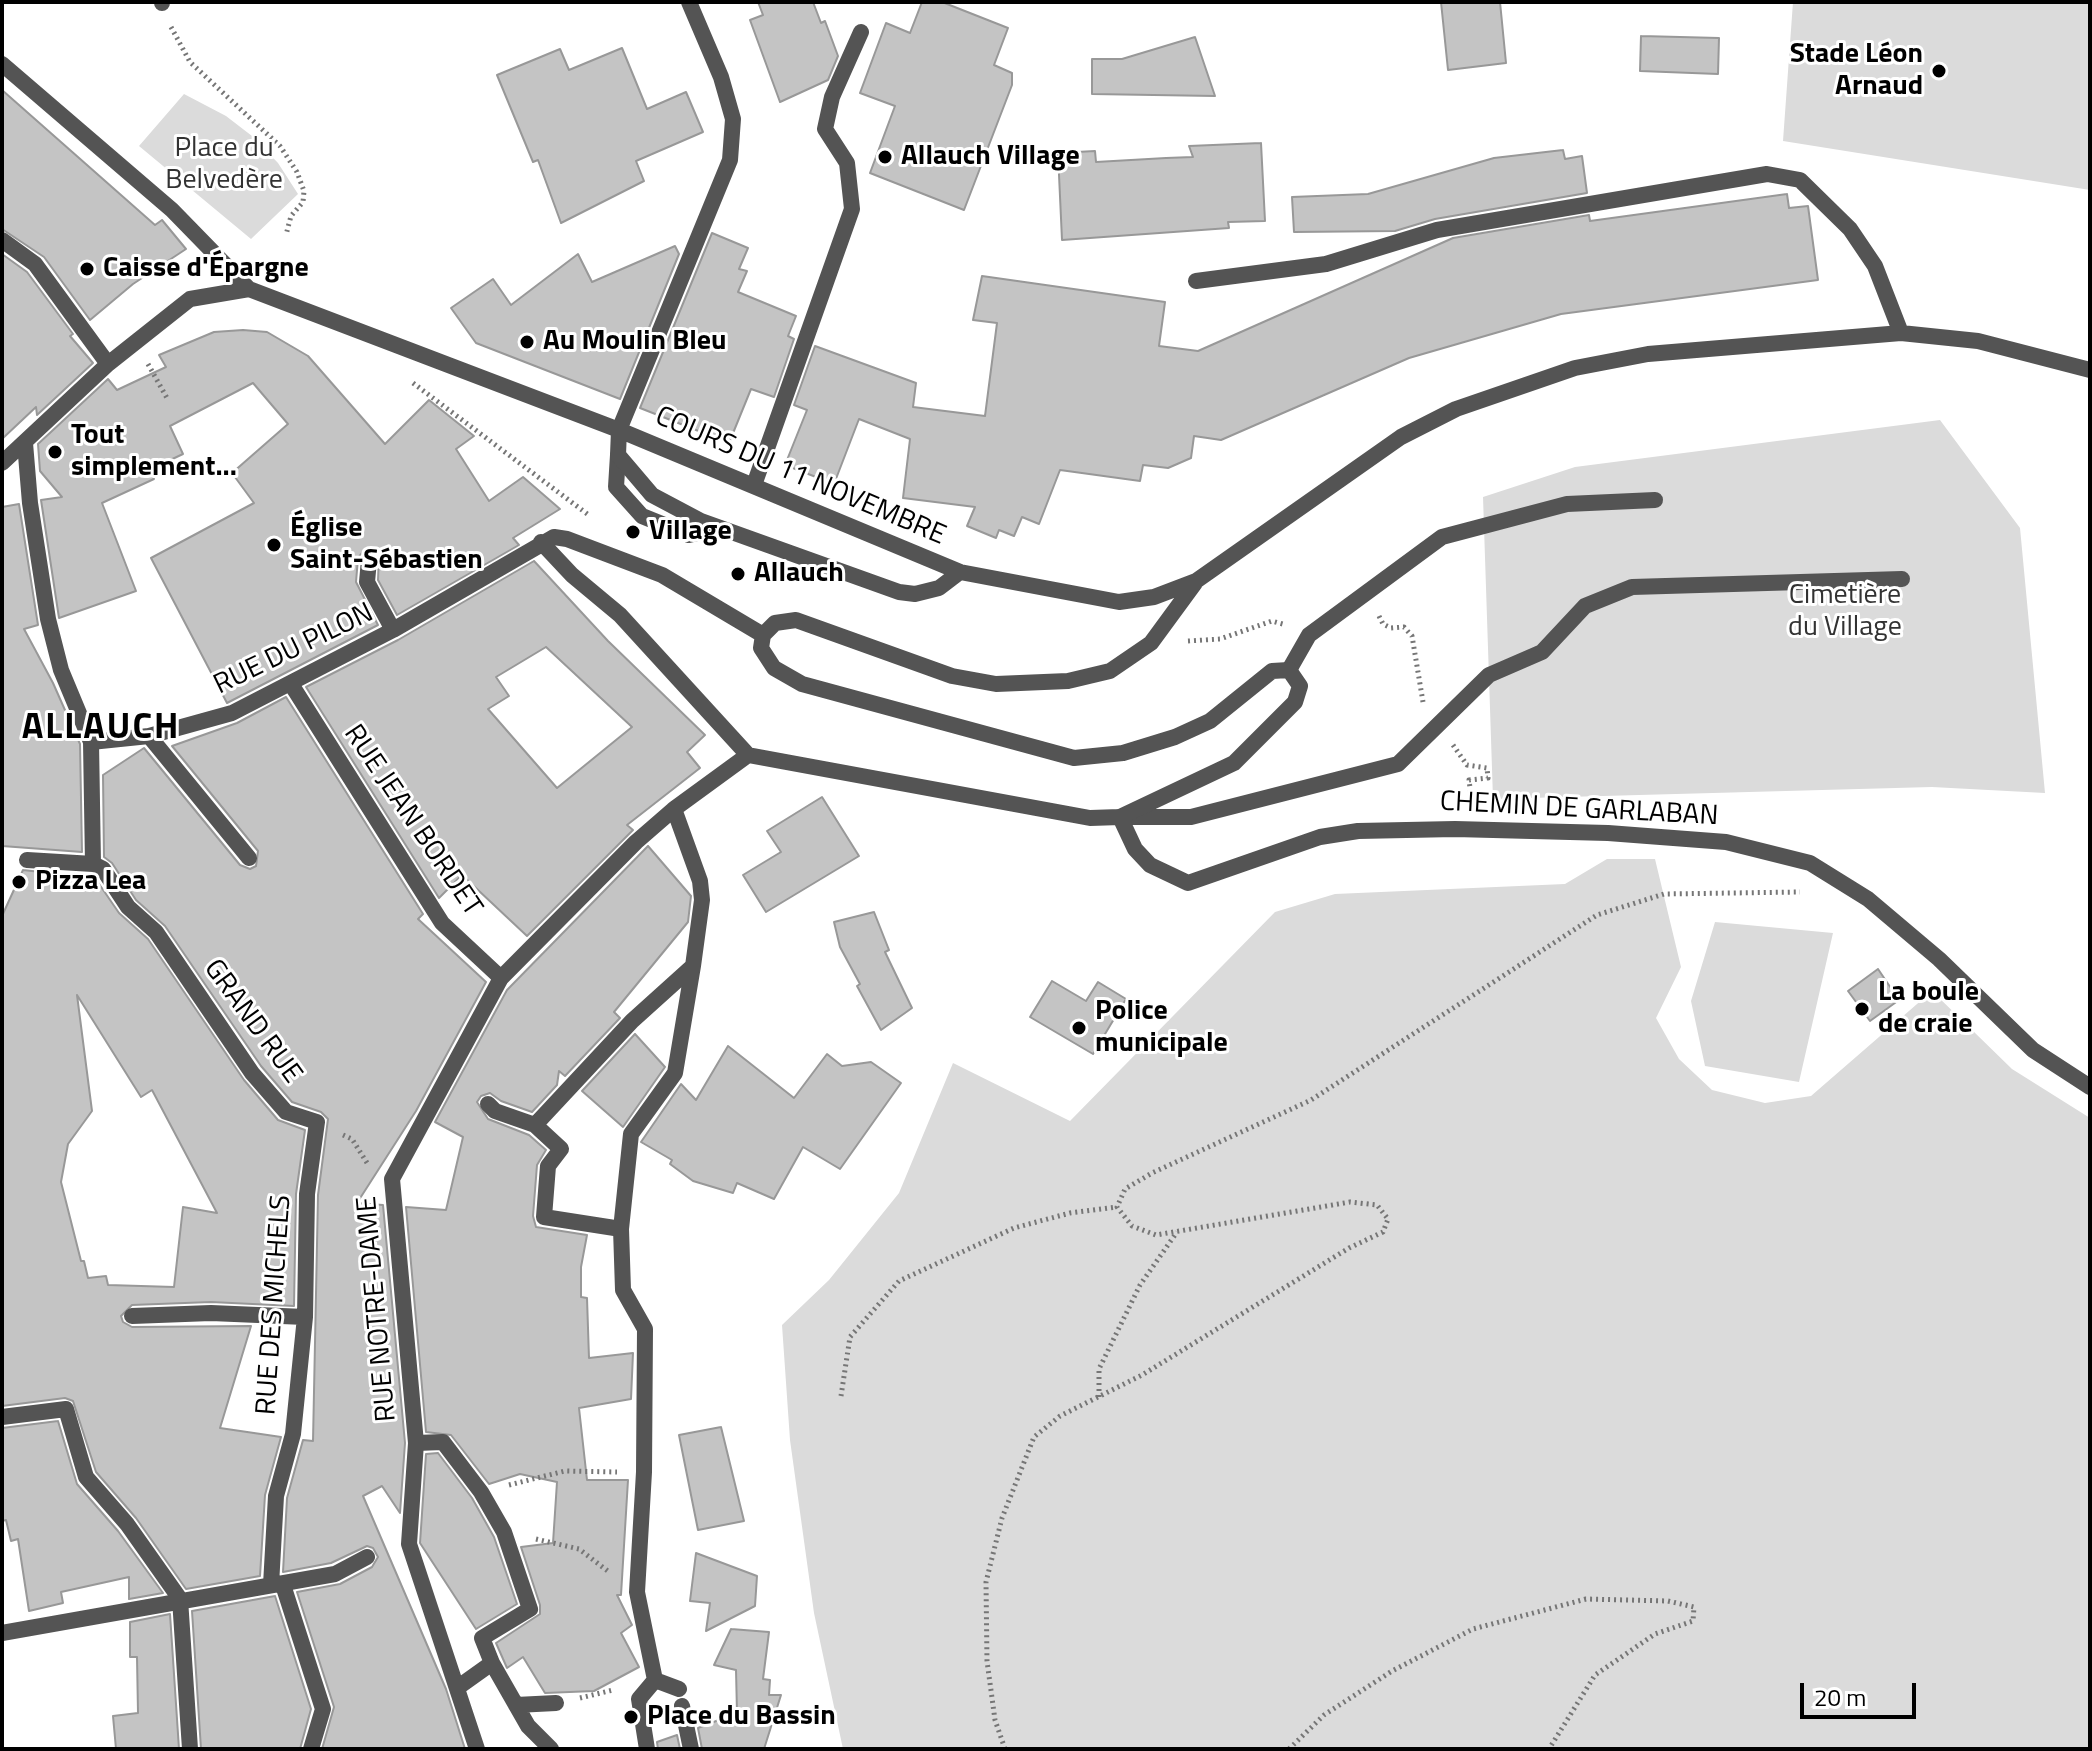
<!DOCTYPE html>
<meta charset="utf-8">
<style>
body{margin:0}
#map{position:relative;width:2092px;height:1751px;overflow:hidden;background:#fff;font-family:"Titillium Web",sans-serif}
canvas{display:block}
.frame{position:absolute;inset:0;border:4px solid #000;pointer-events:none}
.scale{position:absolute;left:1800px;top:1683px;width:116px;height:36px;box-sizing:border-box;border:4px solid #000;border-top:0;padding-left:10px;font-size:24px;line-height:28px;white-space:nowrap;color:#000;-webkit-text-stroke:6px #fff;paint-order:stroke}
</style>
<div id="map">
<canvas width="2092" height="1751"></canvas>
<div class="frame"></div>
<div class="scale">20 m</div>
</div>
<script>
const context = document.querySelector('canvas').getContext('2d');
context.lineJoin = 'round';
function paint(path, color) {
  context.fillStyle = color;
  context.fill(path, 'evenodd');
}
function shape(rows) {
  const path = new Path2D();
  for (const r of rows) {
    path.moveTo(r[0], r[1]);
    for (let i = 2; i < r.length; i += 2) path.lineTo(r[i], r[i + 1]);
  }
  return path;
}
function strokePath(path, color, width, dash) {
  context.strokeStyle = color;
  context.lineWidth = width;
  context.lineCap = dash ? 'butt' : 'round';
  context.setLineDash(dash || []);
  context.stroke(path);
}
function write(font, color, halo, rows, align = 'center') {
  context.font = font + ' "Titillium Web",sans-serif';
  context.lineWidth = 6;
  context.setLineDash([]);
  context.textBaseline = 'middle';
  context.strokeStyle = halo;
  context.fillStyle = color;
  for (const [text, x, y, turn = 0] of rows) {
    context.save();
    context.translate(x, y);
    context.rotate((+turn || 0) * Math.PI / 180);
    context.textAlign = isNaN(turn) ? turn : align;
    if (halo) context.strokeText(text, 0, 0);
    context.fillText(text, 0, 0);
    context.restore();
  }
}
paint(shape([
 [1793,2,2090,2,2090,190,1783,141],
 [184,94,226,116,252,136,278,163,298,194,251,239,139,146],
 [1940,420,2020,528,2045,793,1932,787,1493,799,1483,497,1575,467],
 [1607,859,1655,859,1681,967,1656,1018,1679,1059,1712,1090,1765,1103,1811,1096,1932,991,2012,1069,2090,1118,2090,1749,843,1749,814,1613,790,1440,782,1325,829,1280,899,1193,953,1063,1070,1121,1275,912,1335,894,1565,884],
 [1715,922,1833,933,1799,1082,1705,1066,1691,1001]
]), '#dbdbdb');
const building = shape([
 [758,2,813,2,821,23,825,21,838,56,828,80,780,102,750,20,763,15,758,2],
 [922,2,942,2,1008,28,994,65,1012,73,1012,85,964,210,870,173,895,106,860,93,886,23,910,33,922,2],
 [1441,2,1500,2,1506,63,1448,70,1441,2],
 [1641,36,1719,38,1718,74,1640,71,1641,36],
 [1195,37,1215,96,1092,94,1092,59,1122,59,1195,37],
 [622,48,647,109,686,92,703,132,636,161,644,181,561,223,538,160,533,162,497,75,560,49,569,70,622,48],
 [2,90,155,225,162,220,186,249,133,284,90,320,44,257,2,229,2,90],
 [1261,143,1265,221,1228,222,1229,228,1062,240,1058,153,1095,151,1096,162,1166,158,1193,157,1189,146,1261,143],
 [1563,150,1565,159,1582,156,1587,193,1435,219,1395,231,1294,232,1292,197,1368,194,1494,158,1563,150],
 [1787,194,1789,208,1808,206,1818,280,1561,314,1409,358,1221,440,1194,436,1191,458,1168,468,1143,465,1140,481,1060,470,1039,524,1022,517,1014,536,999,530,996,538,967,526,975,507,903,498,910,439,859,419,834,484,785,465,807,410,794,405,815,346,916,383,913,407,985,416,997,323,973,320,982,276,1165,302,1159,346,1198,351,1453,238,1589,215,1590,221,1787,194],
 [712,233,748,248,739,269,747,271,738,292,796,316,788,336,794,339,774,397,751,389,729,443,640,408,712,233],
 [675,246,679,254,620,399,476,343,451,308,493,279,511,305,578,254,592,282,675,246],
 [2,254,27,272,73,334,70,336,93,363,37,415,36,407,2,439,2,254],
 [243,330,267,332,308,356,385,444,429,400,474,436,456,449,489,501,523,477,560,509,513,538,519,545,397,615,378,580,379,555,371,549,364,550,358,558,356,582,378,625,227,703,151,558,254,503,232,473,288,424,253,383,170,426,183,454,149,470,154,479,102,503,136,591,59,618,41,500,62,497,40,471,38,444,108,379,117,390,166,367,159,355,214,332,243,330],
 [19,504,38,625,24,629,53,683,80,744,82,852,2,846,2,507,19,504],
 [534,561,608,641,705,735,687,752,700,768,627,825,633,830,527,936,462,875,439,898,306,687,398,640,534,561],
 [546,647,632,727,557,788,488,709,509,696,496,677,546,647],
 [286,697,423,914,418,919,486,982,416,1111,357,1203,383,1205,405,1443,400,1513,382,1486,363,1496,446,1689,465,1749,322,1749,334,1707,297,1592,340,1584,372,1567,378,1557,373,1548,367,1546,331,1563,283,1572,287,1498,303,1440,313,1441,318,1195,328,1119,321,1112,292,1102,261,1066,165,926,136,900,112,863,104,857,103,775,144,748,240,865,250,869,256,866,258,851,172,746,237,723,286,697],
 [822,797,859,856,766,912,743,875,781,852,767,831,822,797],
 [648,846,691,896,688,922,614,1012,620,1018,565,1076,559,1071,557,1085,532,1112,501,1101,490,1093,481,1096,477,1102,488,1119,529,1135,546,1150,537,1165,533,1216,536,1227,587,1235,581,1267,581,1297,587,1298,589,1358,633,1353,631,1399,579,1408,587,1480,628,1480,621,1595,617,1595,632,1625,621,1633,639,1667,594,1691,545,1693,523,1657,507,1668,496,1643,540,1614,540,1605,521,1547,553,1543,557,1482,520,1474,489,1484,451,1435,426,1432,406,1207,446,1210,463,1137,435,1122,507,990,648,846],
 [23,870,95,878,119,913,148,939,244,1080,278,1120,305,1130,296,1194,294,1306,211,1302,132,1305,121,1316,123,1322,132,1327,251,1326,220,1428,281,1437,265,1495,260,1576,186,1589,136,1518,96,1472,73,1401,65,1398,2,1406,2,916,23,870],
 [77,995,141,1097,152,1090,217,1213,183,1207,174,1287,108,1285,106,1276,88,1278,84,1261,81,1261,61,1182,68,1144,92,1111,77,995],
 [874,912,889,950,885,952,912,1008,881,1030,857,986,860,984,840,947,834,922,874,912],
 [1878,969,1899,1000,1870,1021,1848,991,1878,969],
 [1052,981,1086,1001,1098,982,1126,999,1093,1054,1030,1017,1052,981],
 [635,1034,665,1067,623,1127,582,1091,635,1034],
 [728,1046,794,1098,827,1054,842,1066,871,1062,901,1083,840,1169,803,1147,774,1199,737,1183,733,1193,693,1181,670,1164,672,1160,641,1142,681,1084,696,1100,728,1046],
 [58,1421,77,1484,118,1531,163,1593,129,1599,129,1577,61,1592,63,1603,29,1611,18,1539,11,1541,6,1520,2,1521,2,1428,58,1421],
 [721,1427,744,1521,698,1530,679,1435,721,1427],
 [438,1453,472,1498,494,1537,517,1604,476,1629,420,1543,426,1454,438,1453],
 [696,1553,757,1576,755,1606,706,1631,710,1603,690,1601,696,1553],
 [275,1596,311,1709,300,1749,201,1749,192,1611,275,1596],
 [170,1614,179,1749,116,1749,113,1716,138,1713,137,1657,130,1657,130,1622,170,1614],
 [731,1629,769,1632,763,1679,770,1680,769,1695,781,1695,764,1749,702,1749,698,1728,737,1713,736,1670,714,1665,731,1629],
 [677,1735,680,1749,658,1749,657,1742,677,1735]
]);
paint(building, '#c4c4c4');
strokePath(building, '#989898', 2);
strokePath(shape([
 [171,27,190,62,280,146,297,172,304,191,303,202,291,216,286,235],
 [148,364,167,398],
 [413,383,590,516],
 [1379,616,1383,624,1391,628,1404,627,1412,636,1423,702],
 [1188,641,1220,639,1272,621,1286,625],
 [1453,745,1467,765,1487,768,1488,778,1469,780,1472,804],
 [343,1135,352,1139,369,1166],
 [841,1396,850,1337,899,1281,1014,1228,1070,1213,1117,1207],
 [1099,1397,1099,1369,1140,1285,1177,1232],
 [509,1485,565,1471,617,1472],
 [536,1539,579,1549,609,1572],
 [580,1698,613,1690],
 [1005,1749,995,1720,987,1661,986,1582,1002,1518,1034,1437,1060,1416,1142,1375,1349,1248,1383,1232,1388,1219,1377,1205,1350,1202,1156,1235,1132,1226,1117,1207,1125,1189,1152,1173,1311,1100,1597,915,1664,894,1800,892],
 [1289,1749,1324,1715,1392,1671,1473,1629,1586,1599,1668,1601,1694,1607,1693,1621,1655,1634,1595,1675,1549,1749]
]), '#767676', 5, [2, 4]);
strokePath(shape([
 [618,455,616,487,642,516,689,535,719,528],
 [1289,670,1309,635,1442,537,1567,504,1655,500],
 [1120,817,1191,817,1398,764,1489,675,1542,652,1585,606,1632,587,1902,579]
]), '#545454', 16);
strokePath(shape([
 [162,2,162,3],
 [689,2,721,77,733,119,730,160,619,430,618,455,652,495,701,521,899,592,915,594,939,588,960,572],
 [2,64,172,210,249,289,619,430,960,572,1119,602,1154,597,1196,581,1401,437,1456,409,1575,368,1648,354,1901,333,1978,341,2090,370],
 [2,240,35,264,108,364],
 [1196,281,1326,264,1437,230,1767,174,1800,180,1850,229,1875,266,1901,333],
 [25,443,30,503,48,619,61,670,91,742,93,864],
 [2,463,108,364,190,299,249,289],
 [754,485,852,209,847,163,825,129,832,97,861,32],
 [541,542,572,575,620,615,748,755],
 [369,560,367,582,393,630],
 [291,684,442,923,501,978],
 [149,736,249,858],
 [91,742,149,736,232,713,393,630,554,537,567,539,662,575,763,635],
 [748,755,1090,818,1120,817,1234,763,1295,702,1300,686,1289,670,1272,671,1210,721,1175,737,1123,753,1074,758,802,684,774,668,761,648,763,635,775,623,796,620,952,676,996,684,1068,681,1110,671,1151,643,1195,583],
 [1120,817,1135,849,1150,865,1188,883,1320,837,1358,831,1455,829,1608,833,1726,842,1810,863,1868,899,1939,959,2033,1050,2090,1087],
 [27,860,93,864,103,869,128,907,156,932,252,1073,286,1112,317,1122,307,1194,305,1317,293,1434,276,1496,271,1585],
 [488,1104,495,1111,535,1125,561,1149,548,1166,544,1217,621,1229],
 [535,1125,632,1021,693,966],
 [132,1316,211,1313,305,1317],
 [2,1417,66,1409,86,1477,127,1524,180,1599],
 [416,1443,443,1442,481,1492,504,1532,530,1609,482,1638,492,1663],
 [283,1585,323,1709,311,1749],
 [180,1599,190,1749],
 [2,1633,335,1574,367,1557],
 [655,1680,679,1689],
 [457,1688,492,1663,528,1726,551,1749],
 [516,1705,556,1703],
 [682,1706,691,1749],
 [477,1749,409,1544,416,1443,392,1179,501,978,636,842,674,809],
 [647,1749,639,1699,655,1680,637,1592,644,1472,645,1329,623,1290,621,1229,631,1134,675,1073,693,966,702,900,700,881,674,809,748,755]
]), '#545454', 16);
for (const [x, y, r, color] of [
 [1939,71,8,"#000"],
 [885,157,8,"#000"],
 [87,269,8,"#000"],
 [527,342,8,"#000"],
 [55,452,8,"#000"],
 [633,532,8,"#000"],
 [274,545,8,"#000"],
 [738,574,8,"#000"],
 [19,882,8,"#000"],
 [1862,1009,8,"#000"],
 [1079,1028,8,"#000"],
 [631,1717,8,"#000"]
]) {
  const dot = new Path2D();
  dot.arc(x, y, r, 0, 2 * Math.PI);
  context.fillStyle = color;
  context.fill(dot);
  strokePath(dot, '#fff', 3);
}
write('bold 28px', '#000', '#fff', [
 ["Stade Léon",1923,55,"right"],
 ["Arnaud",1923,87,"right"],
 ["Allauch Village",901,157],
 ["Caisse d'Épargne",103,269],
 ["Au Moulin Bleu",543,342],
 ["Tout",71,436],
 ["simplement...",71,468],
 ["Église",290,529],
 ["Saint-Sébastien",290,561],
 ["Village",649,532],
 ["Allauch",754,574],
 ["Pizza Lea",35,882],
 ["La boule",1878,993],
 ["de craie",1878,1025],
 ["Police",1095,1012],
 ["municipale",1095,1044],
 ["Place du Bassin",647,1717]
], 'left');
write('28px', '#323232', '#fff', [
 ["Place du",224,149],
 ["Belvedère",224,181],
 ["Cimetière",1845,596],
 ["du Village",1845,628]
]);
write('28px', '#000', '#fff', [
 ["COURS DU 11 NOVEMBRE",800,477,23],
 ["RUE DU PILON",294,650,-26],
 ["CHEMIN DE GARLABAN",1579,810,3],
 ["RUE JEAN BORDET",412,821,56],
 ["GRAND RUE",252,1022,54],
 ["RUE DES MICHELS",275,1305,-86],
 ["RUE NOTRE-DAME",378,1309,-95]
]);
context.letterSpacing = '2px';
write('bold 36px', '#000', '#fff', [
 ["ALLAUCH",101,729]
]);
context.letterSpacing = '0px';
</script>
